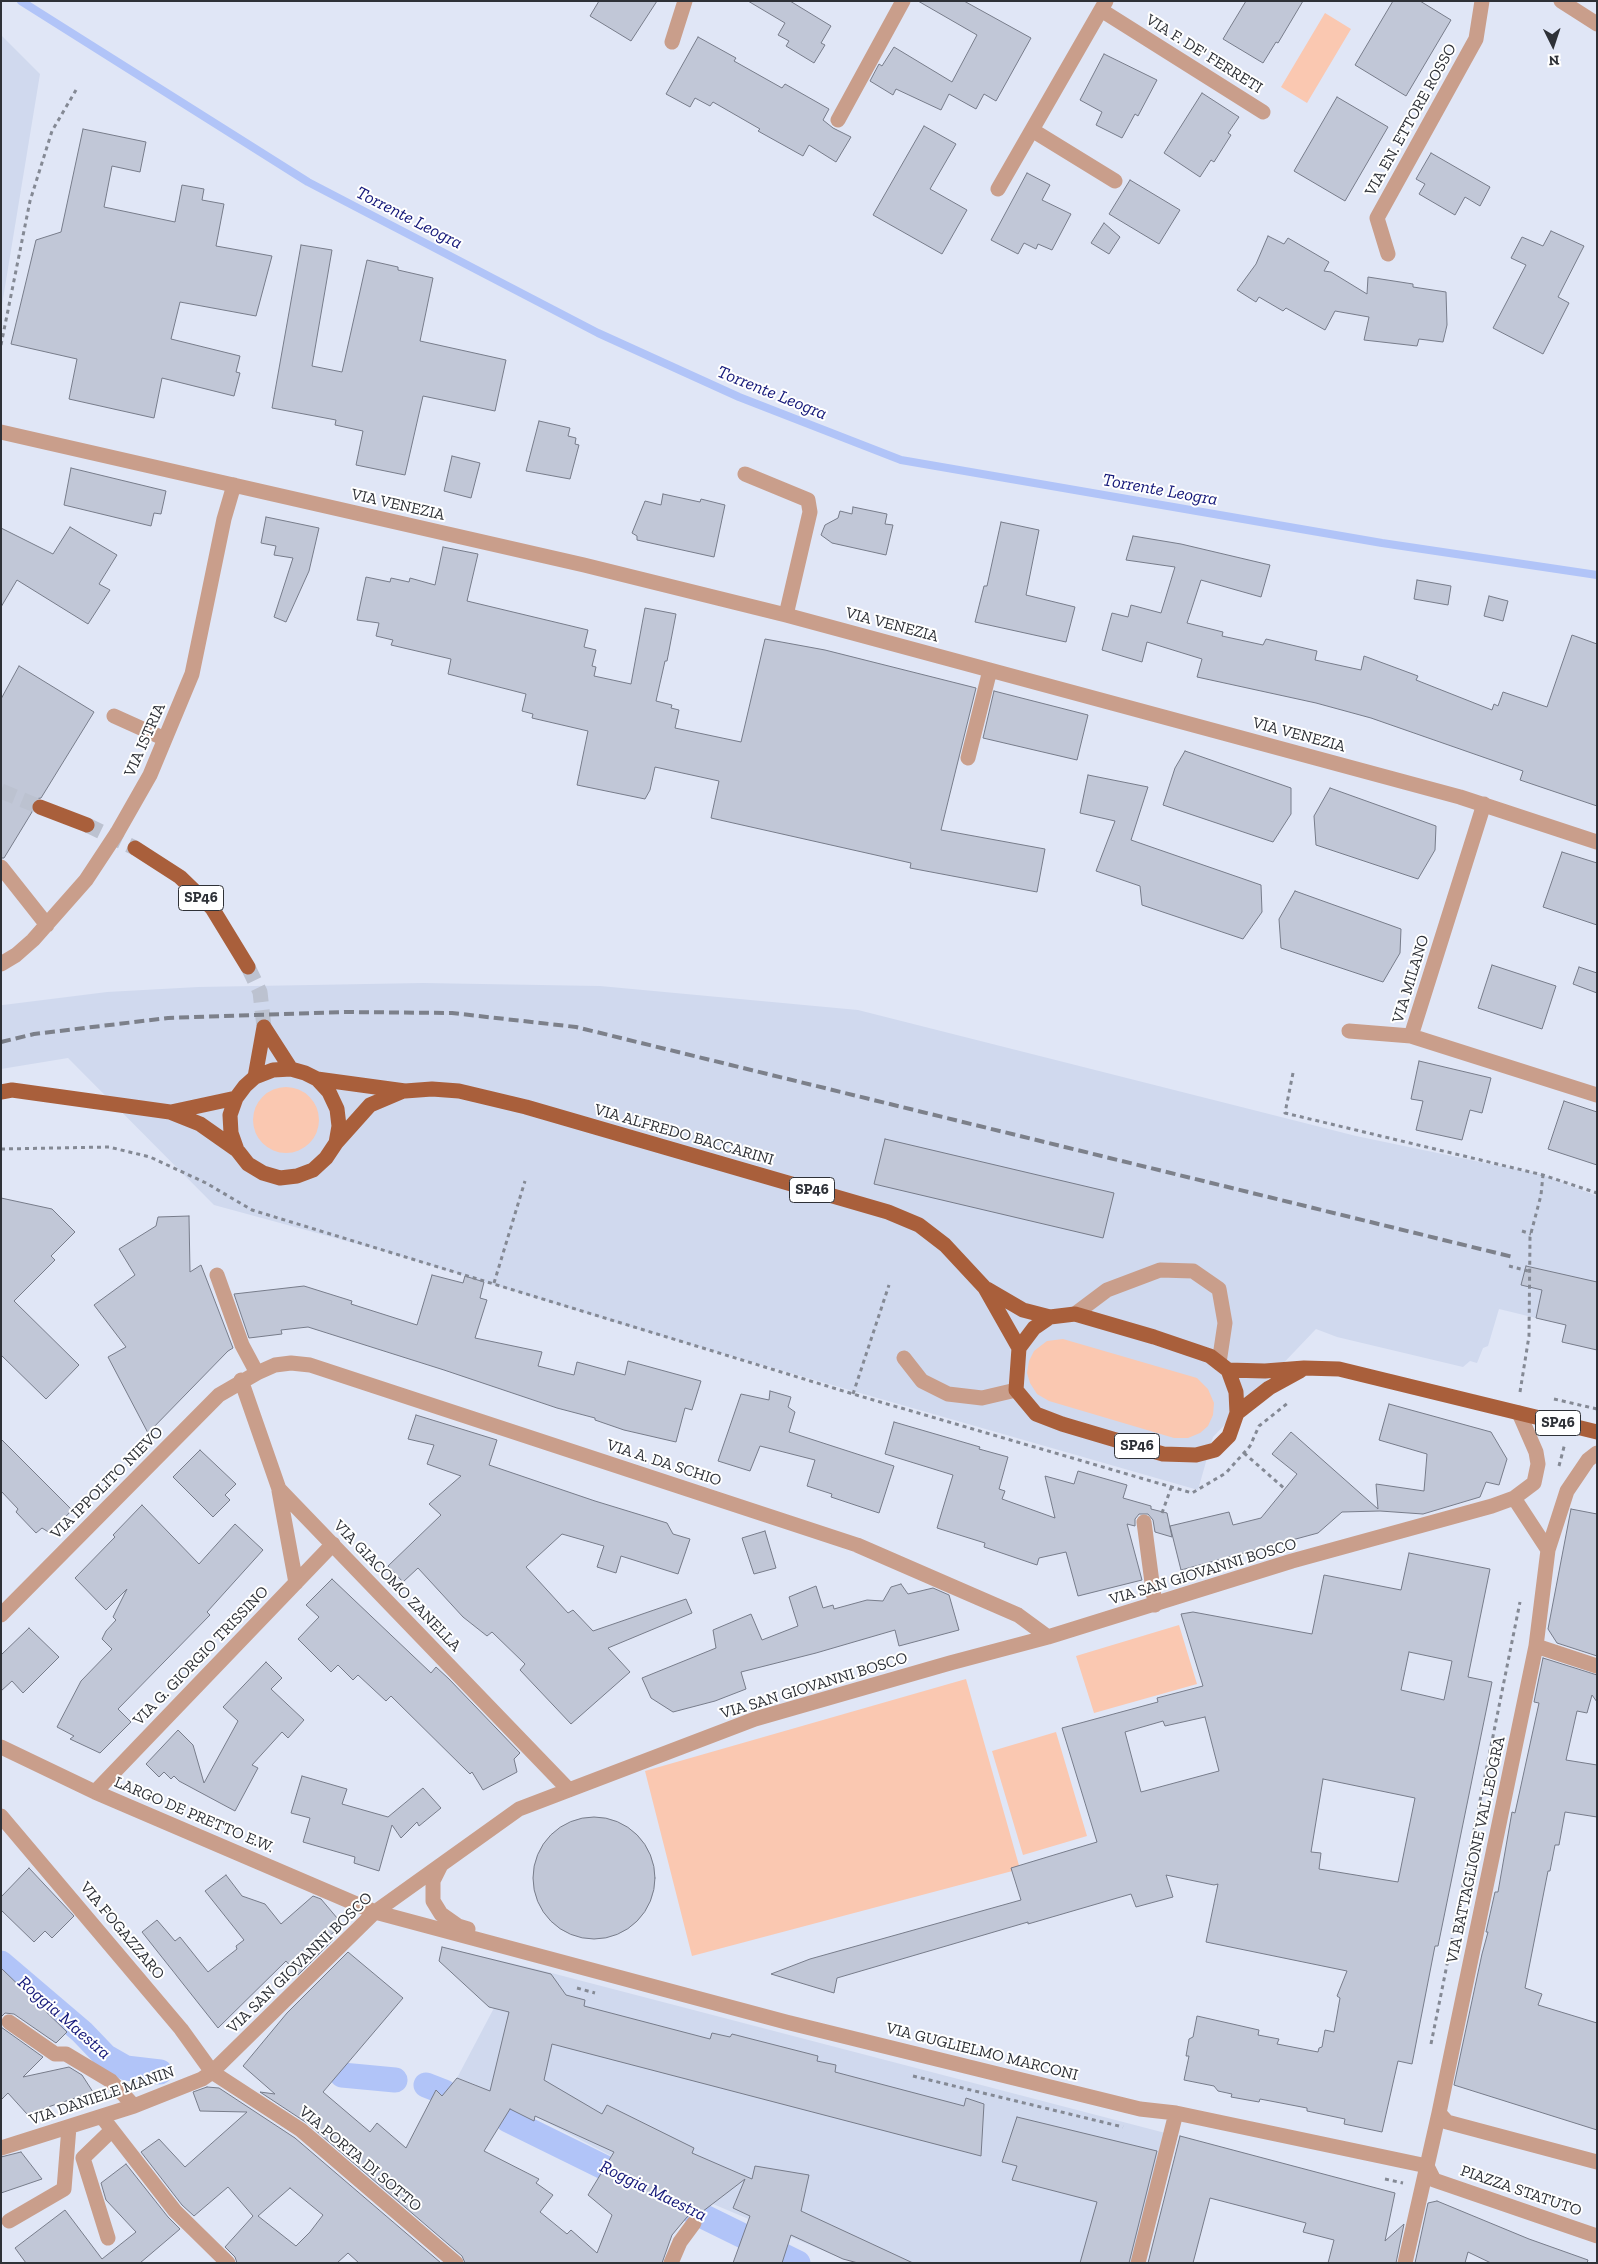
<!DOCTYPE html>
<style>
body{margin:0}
#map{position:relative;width:1598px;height:2264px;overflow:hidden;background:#e0e6f6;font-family:"Zilla Slab",serif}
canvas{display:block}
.frame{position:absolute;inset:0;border:2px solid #2e3137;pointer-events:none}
.north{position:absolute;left:1528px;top:20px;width:50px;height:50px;-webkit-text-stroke:4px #fff;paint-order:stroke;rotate:176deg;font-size:14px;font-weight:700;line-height:20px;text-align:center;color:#2e3137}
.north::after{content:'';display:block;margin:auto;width:18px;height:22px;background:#2e3137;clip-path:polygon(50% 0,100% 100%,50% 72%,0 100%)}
</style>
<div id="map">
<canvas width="1598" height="2264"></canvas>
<div class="frame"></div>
<div class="north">N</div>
</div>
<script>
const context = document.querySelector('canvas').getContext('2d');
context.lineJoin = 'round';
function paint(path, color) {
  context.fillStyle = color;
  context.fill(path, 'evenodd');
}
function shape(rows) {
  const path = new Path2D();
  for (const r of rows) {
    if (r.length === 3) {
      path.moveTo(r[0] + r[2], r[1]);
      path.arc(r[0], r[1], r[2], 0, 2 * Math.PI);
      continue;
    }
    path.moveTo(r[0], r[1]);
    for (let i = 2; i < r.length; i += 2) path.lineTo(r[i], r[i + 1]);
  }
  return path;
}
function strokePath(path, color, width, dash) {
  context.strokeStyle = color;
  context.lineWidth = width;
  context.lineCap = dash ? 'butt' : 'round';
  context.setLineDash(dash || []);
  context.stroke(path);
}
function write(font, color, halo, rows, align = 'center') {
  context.font = font + ' "Zilla Slab",serif';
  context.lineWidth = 4;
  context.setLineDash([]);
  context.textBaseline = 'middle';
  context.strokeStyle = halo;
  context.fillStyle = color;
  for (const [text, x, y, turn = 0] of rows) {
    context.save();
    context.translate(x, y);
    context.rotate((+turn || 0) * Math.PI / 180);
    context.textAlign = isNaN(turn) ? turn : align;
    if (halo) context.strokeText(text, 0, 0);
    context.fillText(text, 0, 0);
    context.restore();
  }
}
paint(shape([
 [1,35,40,74,1,311],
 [423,983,600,986,858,1010,1356,1136,1543,1175,1597,1196,1597,1350,1562,1342,1565,1325,1499,1309,1488,1346,1483,1348,1477,1363,1470,1361,1463,1367,1337,1337,1316,1329,1213,1437,1198,1490,637,1329,394,1254,214,1205,68,1058,1,1069,1,1005,3,1005,107,992,198,987],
 [442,1947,540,1970,1173,2135,1142,2263,858,2263,843,2259,661,2182,535,2116,534,2121,510,2109,484,2151,462,2121,476,2085,457,2078,494,2008,489,2007,439,1961]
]), '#d0d9ee');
paint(shape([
 [1325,13,1351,29,1307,103,1281,87],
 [286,1120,33],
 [1063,1339,1197,1378,1208,1389,1214,1403,1213,1415,1208,1426,1200,1433,1188,1438,1174,1438,1049,1401,1037,1394,1030,1383,1027,1373,1029,1361,1034,1351,1047,1341],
 [1179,1625,1197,1684,1094,1713,1076,1656],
 [966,1679,1020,1869,692,1956,645,1771],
 [1056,1732,1087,1836,1023,1855,992,1751]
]), '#fac8b1');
strokePath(shape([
 [21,1,308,182,598,333,739,397,901,460,1382,543,1597,575]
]), '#b1c4f8', 8);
strokePath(shape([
 [1,1963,82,2032,105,2056,126,2068,160,2072],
 [342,2075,395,2080],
 [426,2085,444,2092],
 [508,2120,634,2182],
 [670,2200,798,2263]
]), '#b1c4f8', 25);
const building = shape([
 [599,1,657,1,631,41,590,16,599,1],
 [748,1,790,1,831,26,821,43,825,45,814,63,786,46,789,41,778,35,785,23,748,1],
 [918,1,964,1,1031,38,996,101,984,94,976,109,949,94,941,110,896,89,893,95,870,81,879,64,882,66,894,47,952,82,977,35,918,1],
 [1246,1,1303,1,1278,43,1276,42,1263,63,1223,39,1246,1],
 [1393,1,1420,1,1451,20,1406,96,1355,65,1393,1],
 [698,37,736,58,734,61,782,88,785,84,829,109,823,120,833,128,851,137,836,162,809,145,803,156,758,131,760,129,713,102,710,106,695,98,690,107,666,94,698,37],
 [1104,54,1157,80,1138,116,1135,114,1122,138,1096,125,1102,112,1080,100,1104,54],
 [1202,93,1239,117,1228,133,1231,135,1214,162,1211,160,1200,177,1164,153,1202,93],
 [1337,97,1388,127,1345,201,1294,171,1337,97],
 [924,126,956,144,930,189,967,210,942,254,873,215,924,126],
 [83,129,146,142,140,172,112,166,104,207,175,222,182,185,204,189,202,200,224,204,216,246,272,256,256,316,180,302,171,339,240,356,236,372,240,373,234,396,162,378,154,418,69,399,77,359,11,344,36,240,61,232,83,129],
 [1431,153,1490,187,1480,206,1465,197,1455,215,1419,194,1425,184,1416,179,1431,153],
 [1027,173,1050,185,1042,200,1071,214,1052,250,1038,244,1036,249,1024,243,1018,254,991,240,1027,173],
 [1130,180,1180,210,1159,244,1109,214,1130,180],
 [1104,223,1120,237,1109,254,1091,243,1104,223],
 [1551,231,1584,246,1558,297,1569,303,1543,354,1493,328,1526,265,1511,258,1522,237,1543,246,1551,231],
 [1268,236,1284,244,1288,238,1329,262,1324,271,1331,272,1367,294,1368,277,1413,284,1413,287,1446,292,1447,325,1443,342,1419,339,1417,346,1364,340,1369,317,1335,311,1325,330,1286,308,1283,311,1259,297,1256,302,1237,290,1256,264,1268,236],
 [301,245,332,250,312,366,342,372,367,260,398,267,398,270,433,278,420,341,506,360,495,411,423,396,405,475,356,465,363,431,335,425,336,420,272,408,301,245],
 [539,421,570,428,568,436,576,438,575,444,579,445,570,479,526,471,539,421],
 [452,456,480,463,471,498,444,491,452,456],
 [71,468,166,491,161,514,154,513,151,526,64,505,71,468],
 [663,494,700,502,701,499,725,505,714,557,637,540,637,536,632,533,645,501,661,505,663,494],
 [853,507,887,514,885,524,893,525,886,555,832,543,821,535,825,525,838,518,840,511,852,514,853,507],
 [266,517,319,528,309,571,286,622,274,617,293,558,274,555,276,546,261,543,266,517],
 [1001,522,1039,530,1026,595,1075,607,1066,642,975,622,984,586,987,586,1001,522],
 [70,527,117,555,99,584,110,590,88,624,17,580,1,607,1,528,53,554,70,527],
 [1133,536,1181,544,1270,565,1261,597,1201,580,1187,623,1223,632,1222,636,1263,645,1266,639,1317,651,1315,660,1361,670,1364,656,1418,676,1416,680,1492,710,1494,704,1498,706,1503,692,1547,707,1572,635,1597,644,1597,806,1520,780,1523,771,1371,718,1316,703,1197,677,1202,659,1147,642,1142,662,1102,650,1112,613,1128,617,1131,605,1161,613,1175,567,1126,560,1133,536],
 [443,547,478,554,467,601,588,630,584,647,596,650,592,666,596,667,594,676,631,684,645,608,676,614,667,661,665,661,656,701,672,705,671,708,679,710,675,728,741,742,765,639,825,650,976,688,941,830,1045,849,1037,892,910,868,911,863,711,818,719,781,655,767,650,790,645,799,577,785,588,731,532,718,533,714,522,711,526,694,448,674,451,659,391,645,393,640,376,636,379,623,357,620,366,577,390,582,391,578,409,582,410,578,435,585,443,547],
 [1417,580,1451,586,1448,605,1414,599,1417,580],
 [1489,596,1508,601,1503,621,1484,616,1489,596],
 [19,666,94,712,41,798,35,799,31,803,32,812,4,858,1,858,1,699,19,666],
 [994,691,1088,715,1077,760,983,738,994,691],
 [1185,751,1291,788,1291,814,1273,842,1163,805,1175,768,1185,751],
 [1088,775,1148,787,1131,840,1261,885,1262,912,1243,939,1142,905,1140,886,1096,871,1115,821,1080,813,1088,775],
 [1330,788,1436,826,1435,850,1418,879,1316,845,1314,816,1330,788],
 [1562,852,1597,863,1597,925,1543,907,1562,852],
 [1295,891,1401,929,1400,953,1383,982,1281,948,1279,919,1295,891],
 [1492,965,1556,986,1542,1029,1478,1008,1492,965],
 [1579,967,1597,973,1597,993,1573,984,1579,967],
 [1419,1061,1491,1078,1482,1113,1470,1110,1462,1140,1416,1130,1423,1101,1411,1099,1419,1061],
 [1564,1101,1597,1112,1597,1165,1548,1149,1564,1101],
 [885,1139,1114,1193,1103,1238,874,1184,885,1139],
 [1,1198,52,1209,75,1232,51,1256,55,1260,14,1301,79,1365,46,1399,1,1355,1,1198],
 [189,1216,190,1272,201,1265,233,1348,228,1351,148,1433,108,1357,126,1347,94,1305,135,1275,119,1249,156,1226,158,1217,189,1216],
 [1526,1266,1597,1282,1597,1350,1562,1342,1566,1325,1536,1318,1542,1290,1521,1285,1526,1266],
 [432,1275,463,1283,465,1276,484,1282,480,1298,487,1300,475,1338,542,1352,538,1366,574,1375,577,1362,625,1375,628,1361,701,1381,692,1410,685,1408,676,1442,624,1430,595,1420,595,1418,557,1408,444,1370,308,1327,281,1330,282,1334,249,1338,234,1294,304,1286,352,1301,351,1304,417,1325,432,1275],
 [770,1391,791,1397,788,1407,795,1412,789,1432,894,1466,879,1513,831,1497,832,1494,807,1486,815,1460,760,1446,750,1471,718,1461,741,1394,769,1400,770,1391],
 [1389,1404,1491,1432,1507,1459,1499,1485,1486,1482,1480,1497,1423,1514,1380,1511,1342,1512,1318,1533,1181,1570,1170,1526,1229,1512,1233,1525,1261,1518,1297,1474,1272,1454,1291,1432,1378,1509,1376,1484,1424,1491,1427,1454,1379,1440,1389,1404],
 [416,1415,497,1440,489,1465,595,1501,667,1523,673,1534,690,1539,678,1574,621,1556,616,1573,597,1567,604,1546,562,1534,526,1567,568,1613,573,1610,593,1631,686,1599,692,1613,608,1648,630,1672,571,1724,520,1670,525,1664,492,1632,487,1636,463,1617,418,1568,403,1582,388,1566,441,1515,429,1504,461,1476,427,1464,434,1445,408,1439,416,1415],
 [894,1422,980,1447,979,1449,1008,1457,999,1489,1005,1491,1002,1499,1055,1518,1045,1476,1074,1484,1078,1471,1127,1485,1123,1498,1151,1506,1151,1509,1167,1513,1172,1537,1155,1532,1153,1520,1148,1514,1139,1514,1135,1519,1135,1526,1127,1524,1142,1580,1078,1596,1066,1552,1039,1558,1037,1565,984,1547,985,1543,937,1528,953,1475,885,1454,894,1422],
 [1,1439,72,1510,50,1533,42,1528,36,1533,16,1512,18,1509,1,1491,1,1439],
 [200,1450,236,1484,225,1495,230,1500,213,1517,173,1477,200,1450],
 [142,1505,199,1564,235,1524,263,1550,207,1612,210,1615,118,1709,131,1722,100,1753,70,1739,74,1736,57,1727,81,1681,112,1649,102,1639,106,1631,116,1620,113,1617,127,1589,106,1610,75,1578,115,1537,113,1535,142,1505],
 [1571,1509,1597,1514,1597,1656,1557,1643,1548,1629,1571,1509],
 [765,1531,776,1568,754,1574,742,1538,765,1531],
 [1409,1553,1490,1569,1468,1677,1492,1682,1438,1946,1435,1946,1412,2064,1398,2061,1382,2132,1344,2124,1345,2119,1307,2111,1307,2108,1260,2099,1259,2102,1231,2097,1232,2094,1218,2091,1214,2086,1184,2080,1189,2056,1186,2056,1189,2039,1193,2037,1197,2016,1259,2030,1258,2035,1279,2039,1277,2044,1318,2052,1319,2048,1322,2047,1325,2030,1334,2032,1340,1998,1337,1996,1347,1971,1206,1942,1218,1884,1214,1885,1166,1875,1173,1897,1136,1907,1131,1894,1028,1924,1028,1922,837,1978,834,1993,771,1974,810,1959,1021,1900,1011,1868,1097,1842,1062,1728,1158,1702,1157,1698,1203,1686,1181,1614,1193,1612,1312,1634,1324,1575,1401,1590,1409,1553],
 [1409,1652,1452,1661,1444,1700,1401,1690,1409,1652],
 [1205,1717,1219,1771,1141,1792,1125,1732,1163,1721,1165,1726,1205,1717],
 [1323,1779,1415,1798,1398,1882,1319,1869,1321,1853,1311,1852,1323,1779],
 [332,1579,431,1673,436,1667,449,1679,520,1753,514,1759,517,1772,483,1790,472,1772,470,1774,391,1696,386,1701,358,1675,353,1680,338,1665,331,1672,298,1639,319,1617,306,1605,332,1579],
 [901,1584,908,1594,933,1588,949,1595,959,1630,899,1646,895,1630,816,1653,741,1672,746,1689,715,1701,673,1712,651,1698,642,1678,716,1648,713,1630,751,1614,762,1640,798,1626,789,1597,816,1586,823,1608,833,1605,834,1609,867,1600,883,1601,891,1587,901,1584],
 [29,1628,59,1657,23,1693,12,1681,1,1691,1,1655,29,1628],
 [1543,1658,1597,1675,1597,1702,1592,1695,1587,1713,1577,1711,1566,1760,1597,1765,1597,1817,1565,1812,1559,1845,1555,1845,1550,1871,1548,1871,1525,1988,1542,1994,1538,2005,1597,2023,1597,2130,1454,2085,1482,1954,1488,1932,1486,1932,1495,1892,1498,1892,1512,1812,1515,1813,1539,1703,1534,1702,1543,1658],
 [266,1662,282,1678,271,1689,304,1720,288,1738,282,1732,252,1765,258,1768,235,1811,179,1781,174,1776,171,1779,164,1772,159,1777,146,1764,178,1730,193,1745,204,1783,238,1721,223,1707,266,1662],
 [302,1776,347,1789,342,1804,388,1817,423,1788,441,1808,419,1826,417,1822,401,1838,392,1825,379,1871,354,1863,355,1857,303,1842,310,1818,291,1813,302,1776],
 [594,1878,61],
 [29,1868,74,1916,52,1938,45,1931,34,1942,1,1910,1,1897,29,1868],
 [226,1875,242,1896,265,1904,281,1924,313,1896,321,1899,343,1925,329,1936,333,1940,298,1975,286,1961,218,2028,142,1932,157,1920,175,1941,180,1937,208,1972,237,1949,236,1946,244,1940,205,1891,226,1875],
 [442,1947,551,1974,566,1995,585,2000,584,2006,710,2039,712,2033,730,2037,732,2034,818,2056,817,2061,836,2065,835,2072,964,2106,966,2098,984,2104,981,2156,552,2044,544,2080,602,2114,607,2105,694,2148,692,2153,752,2179,755,2166,809,2175,801,2211,913,2263,858,2263,843,2259,791,2235,782,2263,733,2263,750,2216,733,2208,745,2179,698,2215,691,2214,687,2217,672,2235,662,2263,465,2263,462,2256,307,2123,260,2092,275,2094,243,2066,287,2013,348,1952,403,1998,323,2092,370,2132,377,2123,406,2148,436,2090,442,2096,457,2078,490,2091,509,2012,489,2007,439,1961,442,1947],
 [510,2109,534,2121,535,2116,614,2152,588,2195,612,2215,597,2253,571,2230,567,2234,540,2212,553,2195,536,2183,539,2179,484,2151,510,2109],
 [1,1968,67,2032,56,2043,14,2014,5,2013,1,2017,1,1968],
 [1,2027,43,2057,23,2077,69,2067,82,2075,93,2092,27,2114,8,2093,1,2100,1,2027],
 [207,2087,219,2088,295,2138,441,2263,359,2263,348,2253,337,2263,237,2263,235,2257,225,2247,253,2216,228,2187,194,2216,182,2205,141,2152,159,2139,185,2167,247,2112,200,2111,193,2092,207,2087],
 [290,2188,323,2215,310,2232,296,2246,258,2216,290,2188],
 [1017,2117,1157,2151,1129,2263,1080,2263,1097,2202,1012,2180,1017,2166,1002,2162,1017,2117],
 [1180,2136,1395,2193,1385,2241,1404,2224,1396,2263,1328,2263,1334,2240,1303,2232,1306,2223,1210,2198,1193,2263,1148,2263,1180,2136],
 [21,2152,42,2179,1,2193,1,2157,21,2152],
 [126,2164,168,2217,180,2229,140,2263,26,2263,15,2248,65,2210,102,2259,136,2232,106,2200,101,2183,126,2164],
 [1437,2201,1529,2239,1588,2260,1587,2263,1491,2263,1468,2252,1465,2263,1415,2263,1428,2203,1437,2201]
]);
paint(building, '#c1c7d7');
strokePath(building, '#777c8a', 1);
strokePath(shape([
 [1,791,40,807],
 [87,825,135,848],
 [248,967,260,992,264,1027]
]), '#bcc2d0', 15, [15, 8]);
strokePath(shape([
 [1,345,30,201,52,131,76,90],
 [1293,1073,1285,1113,1543,1175,1597,1193],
 [1,1149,109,1147,150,1157,206,1183,252,1210,853,1394,1192,1493,1226,1473,1250,1446,1259,1426,1289,1402],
 [1522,1231,1531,1234],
 [1509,1266,1528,1271],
 [494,1283,525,1181],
 [1520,1392,1529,1336,1530,1237,1541,1195,1543,1175],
 [853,1394,889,1285],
 [1554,1399,1597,1409],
 [1244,1453,1285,1489],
 [1559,1466,1565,1443],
 [1162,1513,1171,1488],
 [577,1988,595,1993],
 [1431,2044,1520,1602],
 [913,2076,1123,2127],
 [1385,2179,1403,2183]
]), '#848994', 3, [4, 4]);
strokePath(shape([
 [1561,1,1597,24],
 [1101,10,1263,112],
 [672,42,685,1],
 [838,120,903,1],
 [1032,130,1115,181],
 [998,189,1106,1],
 [1388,254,1377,218,1476,39,1482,1],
 [1,432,584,565,786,615,1460,797,1597,842],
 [745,474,808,500,810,512,786,615],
 [114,716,165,739],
 [968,758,990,670],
 [1484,804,1411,1036,1597,1095],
 [1,867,47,925],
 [1,964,16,955,33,940,86,880,117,833,150,775,192,674,224,519,234,485],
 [1349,1031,1411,1036],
 [217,1275,242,1345,257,1373],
 [1075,1314,1107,1290,1160,1270,1193,1271,1219,1289,1225,1323,1219,1363],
 [904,1358,922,1381,948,1394,982,1398,1016,1390],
 [241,1380,279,1489,569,1790],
 [279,1491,296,1583],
 [1514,1498,1548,1550],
 [1144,1522,1155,1605],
 [1,1615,219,1395,257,1373,275,1365,291,1363,310,1365,857,1545,1018,1615,1048,1637],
 [1536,1646,1597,1666],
 [1,1747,95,1792,375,1912,786,2022,1140,2109,1176,2113,1427,2166],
 [95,1792,333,1544],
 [1,1816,181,2029,212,2072,301,2130,456,2263],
 [441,1865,433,1881,433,1901,441,1914,458,1926,468,1929],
 [9,2022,55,2054,66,2054,111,2081,134,2106],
 [1439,2113,1447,2122,1597,2162],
 [102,2117,175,2211,228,2263],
 [1,2148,134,2106,202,2079,212,2072,375,1912,519,1809,755,1719,950,1663,1048,1637,1292,1561,1492,1506,1514,1498,1534,1483,1538,1464,1536,1452,1519,1413],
 [1427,2166,1434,2180,1597,2236],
 [9,2221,64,2189,69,2127],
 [108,2238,83,2158,112,2130],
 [671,2263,680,2242,694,2223],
 [1138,2263,1176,2113],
 [1405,2263,1439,2113,1536,1646,1548,1550,1567,1491,1588,1460,1597,1453]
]), '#c99e8b', 15);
strokePath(shape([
 [40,807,87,825],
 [135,848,180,877,212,908,248,967],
 [264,1027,291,1069],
 [255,1077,264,1027],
 [317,1079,405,1091,432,1089,459,1091,526,1107,888,1212,919,1225,945,1245,985,1288,1019,1348],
 [1,1092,12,1090,170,1112,200,1124,237,1150],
 [171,1112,236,1098],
 [336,1143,339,1126,337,1109,329,1092,317,1079,305,1073,291,1069,273,1070,255,1077,245,1086,236,1098,230,1115,231,1133,237,1150,248,1164,263,1173,280,1178,297,1176,313,1170,326,1158,336,1143,370,1105,403,1091],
 [987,1289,1023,1310,1050,1317,1075,1314,1154,1337,1210,1356,1228,1370,1236,1392,1237,1413,1229,1436,1215,1450,1196,1455,1163,1454,1062,1424,1036,1414,1016,1390,1019,1348,1034,1328,1050,1317],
 [1228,1370,1265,1371,1304,1368,1339,1369,1597,1432],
 [1237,1413,1269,1388,1300,1371]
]), '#a95f3b', 15);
strokePath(shape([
 [1,1042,34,1034,168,1018,344,1012,452,1013,576,1027,1513,1257]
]), '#7c808a', 4, [10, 5]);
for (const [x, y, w] of [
 [201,898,45],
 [812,1190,45],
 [1558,1423,45],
 [1137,1446,45]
]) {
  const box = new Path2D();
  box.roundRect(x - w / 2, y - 12.5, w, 25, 4);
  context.fillStyle = '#fff';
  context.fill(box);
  strokePath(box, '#2e3137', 1);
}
write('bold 15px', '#2e3137', null, [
 ["SP46",201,898],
 ["SP46",812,1190],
 ["SP46",1558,1423],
 ["SP46",1137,1446]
]);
write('16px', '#2e3137', '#fff', [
 ["VIA F. DE' FERRETI",1204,54,32],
 ["VIA EN. ETTORE ROSSO",1411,120,-61],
 ["VIA VENEZIA",398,505,13],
 ["VIA VENEZIA",892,625,15],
 ["VIA VENEZIA",1299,735,15],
 ["VIA ISTRIA",145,740,-66],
 ["VIA MILANO",1411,979,-73],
 ["VIA ALFREDO BACCARINI",684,1135,16],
 ["VIA A. DA SCHIO",664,1463,18],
 ["VIA IPPOLITO NIEVO",107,1483,-45],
 ["VIA SAN GIOVANNI BOSCO",1203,1572,-17],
 ["VIA GIACOMO ZANELLA",397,1586,46],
 ["VIA G. GIORGIO TRISSINO",201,1656,-46],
 ["VIA SAN GIOVANNI BOSCO",814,1686,-17],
 ["LARGO DE PRETTO E.W.",194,1815,23],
 ["VIA BATTAGLIONE VAL LEOGRA",1476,1850,-78],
 ["VIA FOGAZZARO",122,1931,50],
 ["VIA SAN GIOVANNI BOSCO",300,1963,-44],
 ["VIA GUGLIELMO MARCONI",982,2052,14],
 ["VIA DANIELE MANIN",102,2096,-19],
 ["VIA PORTA DI SOTTO",360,2159,40],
 ["PIAZZA STATUTO",1521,2191,19]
]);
write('italic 18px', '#141879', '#fff', [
 ["Torrente Leogra",409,218,27],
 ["Torrente Leogra",772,393,22],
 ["Torrente Leogra",1160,490,10],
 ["Roggia Maestra",64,2018,41],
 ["Roggia Maestra",653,2191,26]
]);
</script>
